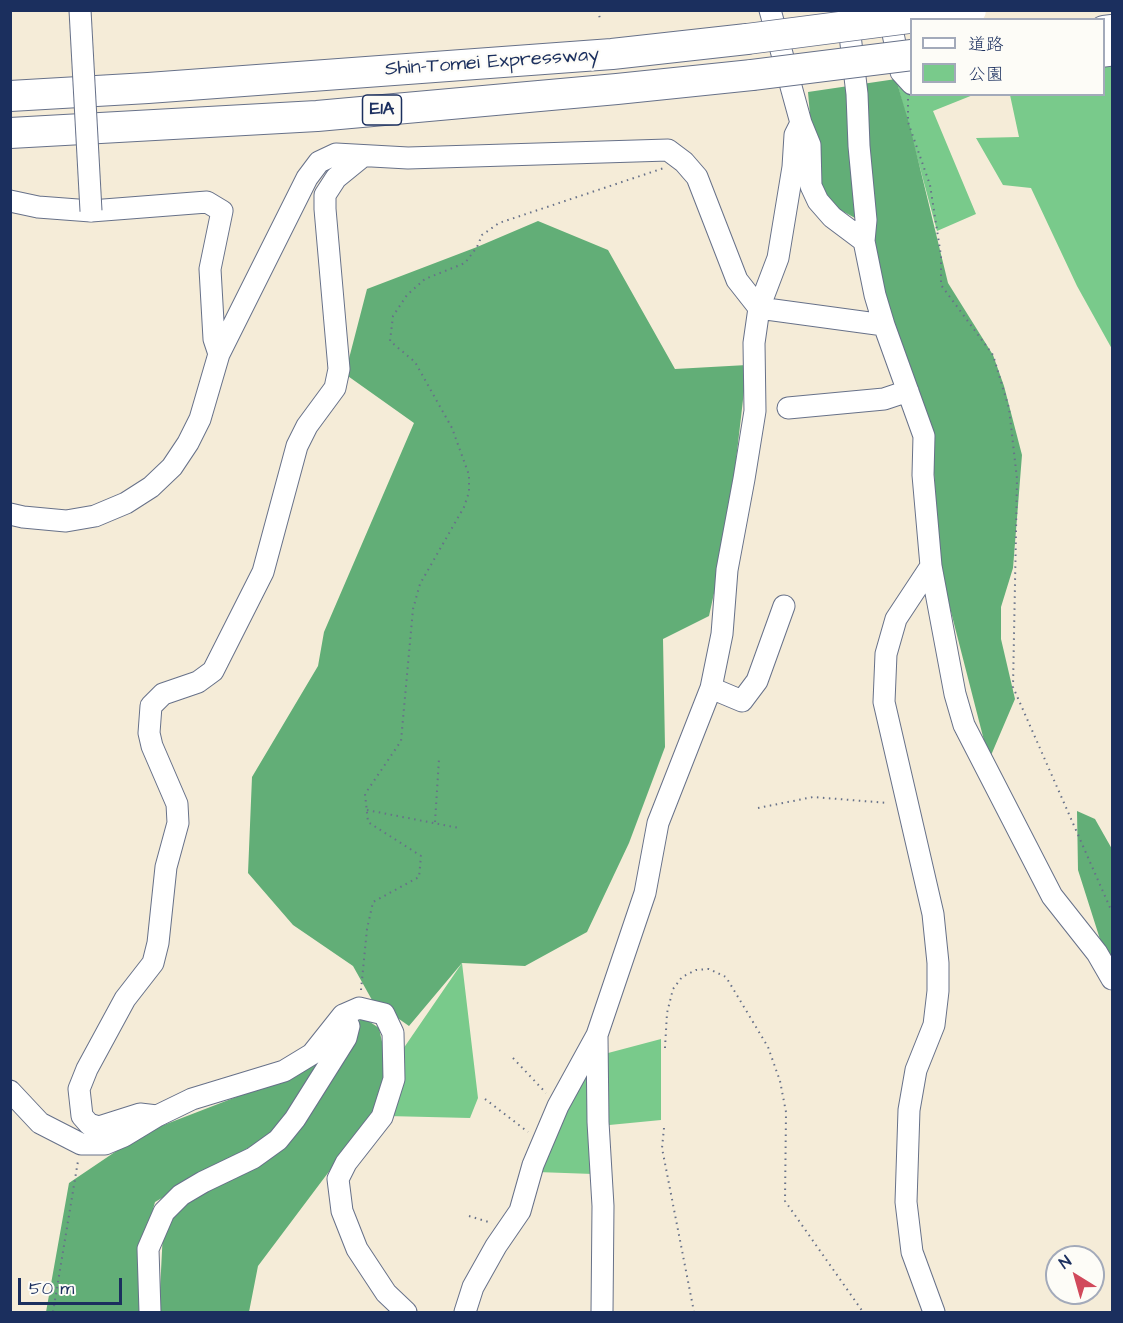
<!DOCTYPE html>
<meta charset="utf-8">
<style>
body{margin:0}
#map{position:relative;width:1123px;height:1323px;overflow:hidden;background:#f5ecd8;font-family:"Architects Daughter","Klee One",sans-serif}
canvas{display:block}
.frame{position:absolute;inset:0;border:12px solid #1b2f5e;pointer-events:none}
.legend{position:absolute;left:910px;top:18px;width:195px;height:78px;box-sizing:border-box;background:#fdfcf7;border:2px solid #a3aaba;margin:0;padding:8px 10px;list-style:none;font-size:18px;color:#1b2f5e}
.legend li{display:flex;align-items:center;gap:12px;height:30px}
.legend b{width:30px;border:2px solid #a3aaba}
.north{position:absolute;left:1045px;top:1245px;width:60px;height:60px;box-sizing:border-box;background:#fdfcf7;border:2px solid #a3aaba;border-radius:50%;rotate:323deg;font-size:16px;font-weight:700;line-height:24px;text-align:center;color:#1b2f5e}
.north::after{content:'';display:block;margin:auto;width:21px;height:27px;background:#d1495b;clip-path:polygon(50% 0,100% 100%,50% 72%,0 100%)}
.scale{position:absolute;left:18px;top:1278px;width:104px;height:27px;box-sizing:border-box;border:3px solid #1b2f5e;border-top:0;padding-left:8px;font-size:18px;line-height:21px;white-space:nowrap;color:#1b2f5e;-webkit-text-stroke:4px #fdfcf7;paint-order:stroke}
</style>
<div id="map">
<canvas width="1123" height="1323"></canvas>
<div class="frame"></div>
<ul class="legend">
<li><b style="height:8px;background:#fff"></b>道路</li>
<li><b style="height:16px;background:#79ca8b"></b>公園</li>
</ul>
<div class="north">N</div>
<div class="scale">50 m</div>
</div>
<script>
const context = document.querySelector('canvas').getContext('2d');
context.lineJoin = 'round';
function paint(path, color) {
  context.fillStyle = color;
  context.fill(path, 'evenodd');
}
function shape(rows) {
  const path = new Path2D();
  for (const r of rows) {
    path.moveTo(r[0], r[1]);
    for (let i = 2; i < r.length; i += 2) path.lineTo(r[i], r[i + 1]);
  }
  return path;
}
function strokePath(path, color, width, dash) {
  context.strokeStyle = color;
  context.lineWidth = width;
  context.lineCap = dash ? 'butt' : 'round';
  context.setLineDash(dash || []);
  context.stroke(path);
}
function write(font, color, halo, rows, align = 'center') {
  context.font = font + ' "Architects Daughter",sans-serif';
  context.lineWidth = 4.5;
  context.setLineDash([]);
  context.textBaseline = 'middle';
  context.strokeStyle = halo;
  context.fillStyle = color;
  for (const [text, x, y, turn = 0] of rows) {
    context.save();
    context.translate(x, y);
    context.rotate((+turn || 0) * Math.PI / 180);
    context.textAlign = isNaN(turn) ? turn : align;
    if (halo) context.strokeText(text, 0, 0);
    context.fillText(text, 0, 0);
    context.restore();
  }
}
paint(shape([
 [1112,60,1112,349,1077,286,1031,188,1003,185,976,138,1019,137,1010,95,1104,94,1104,61],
 [911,77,912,94,973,95,933,111,976,214,937,231,896,79],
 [462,963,478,1098,470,1118,387,1116,401,1052],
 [661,1039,661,1120,599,1126,593,1174,537,1172,593,1057]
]), '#79ca8b');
paint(shape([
 [896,79,910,127,948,283,993,355,1004,386,1022,455,1013,568,1001,607,1001,639,1015,699,989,760,940,569,931,424,885,303,873,228,817,197,808,92],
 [538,221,608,250,675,369,747,365,728,530,709,616,663,639,665,747,629,843,587,932,525,966,462,963,409,1026,372,1000,353,966,293,925,248,873,252,777,318,666,324,632,414,423,345,374,367,289,477,247],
 [1077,811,1095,819,1112,849,1112,977,1078,870],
 [361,1016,379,1028,384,1051,382,1101,258,1266,249,1312,161,1312,160,1291,163,1231,172,1213,279,1145,346,1056],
 [331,1052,272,1134,155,1202,140,1258,144,1312,46,1312,69,1183,143,1133,288,1077]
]), '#62ae77');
const minor = shape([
 [770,10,801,123,810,145,811,186,818,201,832,217,864,241],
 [847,10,857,94,859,146,866,220,864,241,875,295,884,325,924,436,923,475,931,566,955,694,964,725,1052,896,1097,953,1112,979],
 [888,10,901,72,912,84],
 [1104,56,1112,55],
 [10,201,38,207,91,211,207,202,222,211,210,269,214,339,219,354],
 [788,408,884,399,908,391],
 [10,514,23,517,66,521,95,516,126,503,151,487,172,467,188,443,200,419,219,354,307,178,319,162,336,154,408,158,668,150,684,162,697,177,737,280,759,308,884,325],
 [931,566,896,619,886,654,884,702,933,914,938,963,938,991,934,1025,916,1070,909,1110,906,1202,912,1252,934,1312],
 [711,688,742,701,757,681,784,606],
 [597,1037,598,1122,603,1206,602,1312],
 [10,1091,40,1123,81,1144,105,1144,124,1136,157,1116,192,1099,284,1071,312,1054,343,1015,359,1008,384,1014,393,1033,394,1079,382,1117,346,1163,338,1179,342,1211,357,1249,386,1293,406,1312],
 [157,1116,140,1114,99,1127,89,1124,82,1116,79,1089,87,1069,125,999,153,963,158,943,166,867,178,823,177,804,152,746,149,733,151,706,163,694,198,682,213,671,263,572,297,446,307,426,335,388,339,369,325,209,325,195,336,178,363,156],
 [150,1312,148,1249,164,1212,181,1195,203,1182,253,1158,278,1140,295,1119,346,1038,349,1026,343,1015],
 [465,1312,473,1287,496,1246,520,1211,533,1165,558,1106,597,1035,645,893,658,823,711,688,722,634,727,570,744,479,755,411,754,343,759,308,778,258,793,167,795,135,801,123]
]);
const highway = shape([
 [1104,31,1112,30],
 [10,96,148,88,612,54,747,39],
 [10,133,317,116,617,89,752,75]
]);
strokePath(minor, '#677189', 23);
strokePath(highway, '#677189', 32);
strokePath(shape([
 [598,10,600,19],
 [908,99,908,122,930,185,941,256,941,285,993,355,1009,408,1017,479,1013,687,1112,912],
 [758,808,813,797,888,803],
 [367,810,459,828],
 [435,822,439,759],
 [361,990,367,929,373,902,419,877,421,856,368,822,365,794,401,741,413,609,420,584,464,507,469,492,469,475,452,428,415,362,390,341,393,316,407,295,425,279,465,263,477,247,482,235,499,223,664,168],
 [665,1048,667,1013,673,989,682,977,696,970,709,969,726,977,768,1047,780,1081,786,1112,785,1201,863,1312],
 [513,1058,546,1093],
 [485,1099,528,1132],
 [664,1128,662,1148,694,1312],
 [469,1216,492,1223],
 [53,1312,78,1161]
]), '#677189', 2, [1.5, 4.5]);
strokePath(minor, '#fff', 21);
strokePath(highway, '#fff', 30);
const minorBridge = shape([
 [80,10,91,211]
]);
const highwayBridge = shape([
 [747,39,971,10],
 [752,75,912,55]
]);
strokePath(minorBridge, '#677189', 23, []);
strokePath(highwayBridge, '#677189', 32, []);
strokePath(minorBridge, '#fff', 21);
strokePath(highwayBridge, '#fff', 30);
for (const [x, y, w] of [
 [382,110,39]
]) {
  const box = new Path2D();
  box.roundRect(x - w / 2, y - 15, w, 30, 4.5);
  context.fillStyle = '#fdfcf7';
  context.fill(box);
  strokePath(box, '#1b2f5e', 1.5);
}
write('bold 18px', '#1b2f5e', null, [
 ["E1A",382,110]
]);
write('20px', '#1b2f5e', '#fdfcf7', [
 ["Shin-Tomei Expressway",492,63,-4]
]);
</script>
